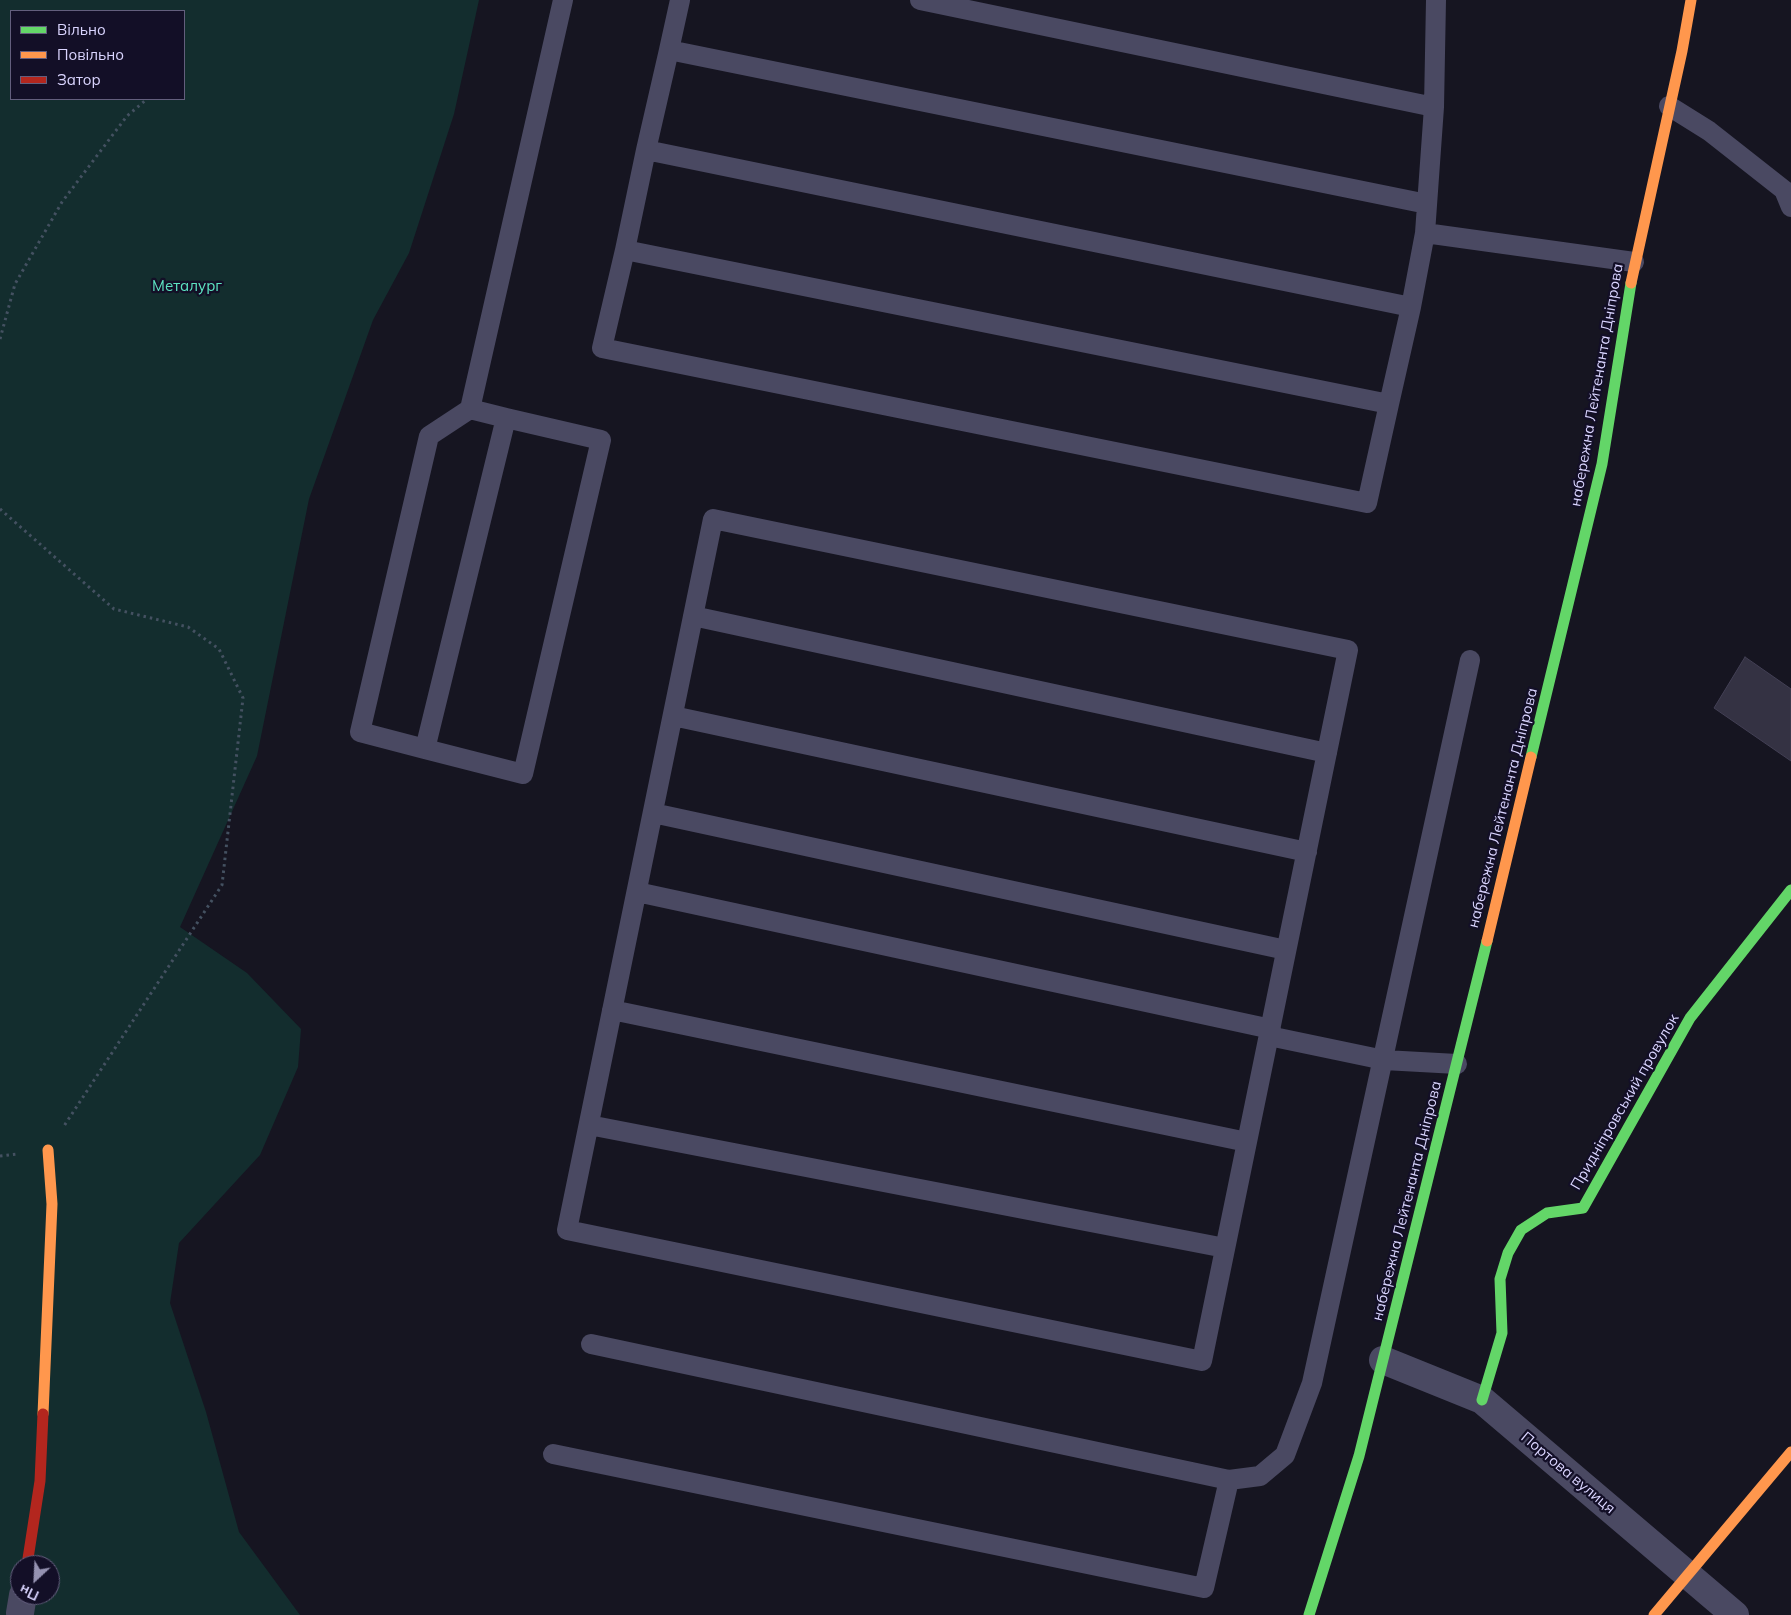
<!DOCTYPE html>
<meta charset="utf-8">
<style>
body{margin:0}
#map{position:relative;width:1791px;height:1615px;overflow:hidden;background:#161521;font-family:Mulish,sans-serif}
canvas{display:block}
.legend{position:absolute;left:10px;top:10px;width:175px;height:90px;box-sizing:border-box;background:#130f27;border:1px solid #635e7d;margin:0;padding:6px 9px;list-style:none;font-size:15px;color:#dad5ff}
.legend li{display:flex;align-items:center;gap:10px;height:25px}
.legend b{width:25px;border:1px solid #635e7d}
.north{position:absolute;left:10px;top:1555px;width:50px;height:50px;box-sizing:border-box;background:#130f27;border:1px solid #635e7d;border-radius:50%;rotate:205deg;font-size:14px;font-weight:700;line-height:20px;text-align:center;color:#dad5ff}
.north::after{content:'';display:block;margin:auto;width:18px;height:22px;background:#9592b1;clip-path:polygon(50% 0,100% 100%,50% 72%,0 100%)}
</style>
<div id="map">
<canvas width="1791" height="1615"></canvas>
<ul class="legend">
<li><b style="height:6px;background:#63d668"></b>Вільно</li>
<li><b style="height:6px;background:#ff974d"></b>Повільно</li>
<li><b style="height:6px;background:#b3261e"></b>Затор</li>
</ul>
<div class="north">Пн</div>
</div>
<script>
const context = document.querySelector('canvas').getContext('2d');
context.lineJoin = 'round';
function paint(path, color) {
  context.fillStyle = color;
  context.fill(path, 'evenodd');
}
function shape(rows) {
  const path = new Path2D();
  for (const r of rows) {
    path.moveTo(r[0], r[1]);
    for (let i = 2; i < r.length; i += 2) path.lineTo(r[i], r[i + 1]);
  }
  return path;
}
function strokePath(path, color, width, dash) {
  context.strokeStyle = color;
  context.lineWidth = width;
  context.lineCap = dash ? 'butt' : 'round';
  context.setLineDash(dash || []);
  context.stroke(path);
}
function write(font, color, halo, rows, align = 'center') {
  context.font = font + ' Mulish,sans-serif';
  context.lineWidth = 4.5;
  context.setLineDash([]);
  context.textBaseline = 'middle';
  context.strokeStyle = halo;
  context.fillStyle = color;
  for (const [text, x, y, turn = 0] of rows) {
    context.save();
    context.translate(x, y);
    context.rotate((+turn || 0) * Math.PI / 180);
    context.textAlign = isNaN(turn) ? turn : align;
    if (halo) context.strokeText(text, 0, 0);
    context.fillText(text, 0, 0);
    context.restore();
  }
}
paint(shape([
 [0,0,479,0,454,114,409,253,373,320,309,499,257,756,180,927,247,973,301,1029,298,1067,260,1155,179,1243,170,1303,206,1412,239,1532,300,1615,0,1615],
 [11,11,184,11,184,99,11,99],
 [20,1565,50,1565,50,1595,20,1595]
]), '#132d2e');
const building = shape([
 [1745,657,1791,689,1791,761,1714,708,1745,657]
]);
paint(building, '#343243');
strokePath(building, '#434055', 1);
strokePath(shape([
 [0,339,15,284,62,202,127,116,147,99],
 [0,509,114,609,188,627,219,649,243,698,222,885,64,1126],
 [0,1156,17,1154]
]), '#445161', 3, [2.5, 4]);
strokePath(shape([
 [680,0,669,50,1427,204],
 [920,0,1434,107],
 [1436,0,1434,107,1425,233,1634,262],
 [669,50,646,150,1411,307,1425,233],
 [1669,106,1709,131,1784,190,1791,207],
 [646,150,625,250,1389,404,1411,307],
 [625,250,602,348,1367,503,1389,404],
 [470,409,506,418],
 [713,519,1348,650,1202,1361,567,1230,713,519],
 [693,616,1327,753],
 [673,716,1307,852],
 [425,749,506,418,601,440,523,774,425,749,360,732,429,436,470,409,563,0],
 [653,813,1286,950],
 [637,892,1271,1029],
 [612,1010,1247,1142],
 [1269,1036,1384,1060,1457,1064],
 [589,1125,1225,1248],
 [591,1344,1229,1480,1260,1476,1285,1455,1312,1383,1470,660],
 [553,1454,1204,1588,1229,1480]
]), '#4a4962', 20);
strokePath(shape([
 [1383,1360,1482,1400,1735,1615],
 [20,1613,23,1595]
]), '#4a4962', 28);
strokePath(shape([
 [1531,757,1602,464,1631,283],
 [1482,1400,1502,1333,1500,1279,1508,1253,1521,1230,1547,1213,1583,1208,1690,1018,1791,890],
 [1309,1615,1359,1456,1487,941]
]), '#63d668', 11);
strokePath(shape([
 [1631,283,1682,51,1691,0],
 [1487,941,1531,757],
 [43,1414,52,1204,48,1150],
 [1654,1615,1791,1452]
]), '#ff974d', 11);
strokePath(shape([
 [27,1565,40,1481,43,1414]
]), '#b3261e', 11);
write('15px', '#5de3c1', '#130f27', [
 ["Металург",187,286]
]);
write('15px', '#dad5ff', '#130f27', [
 ["набережна Лейтенанта Дніпрова",1597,385,-80],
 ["набережна Лейтенанта Дніпрова",1503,808,-76],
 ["Придніпровський провулок",1625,1102,-60],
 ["набережна Лейтенанта Дніпрова",1407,1201,-76],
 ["Портова вулиця",1568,1473,40]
]);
</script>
